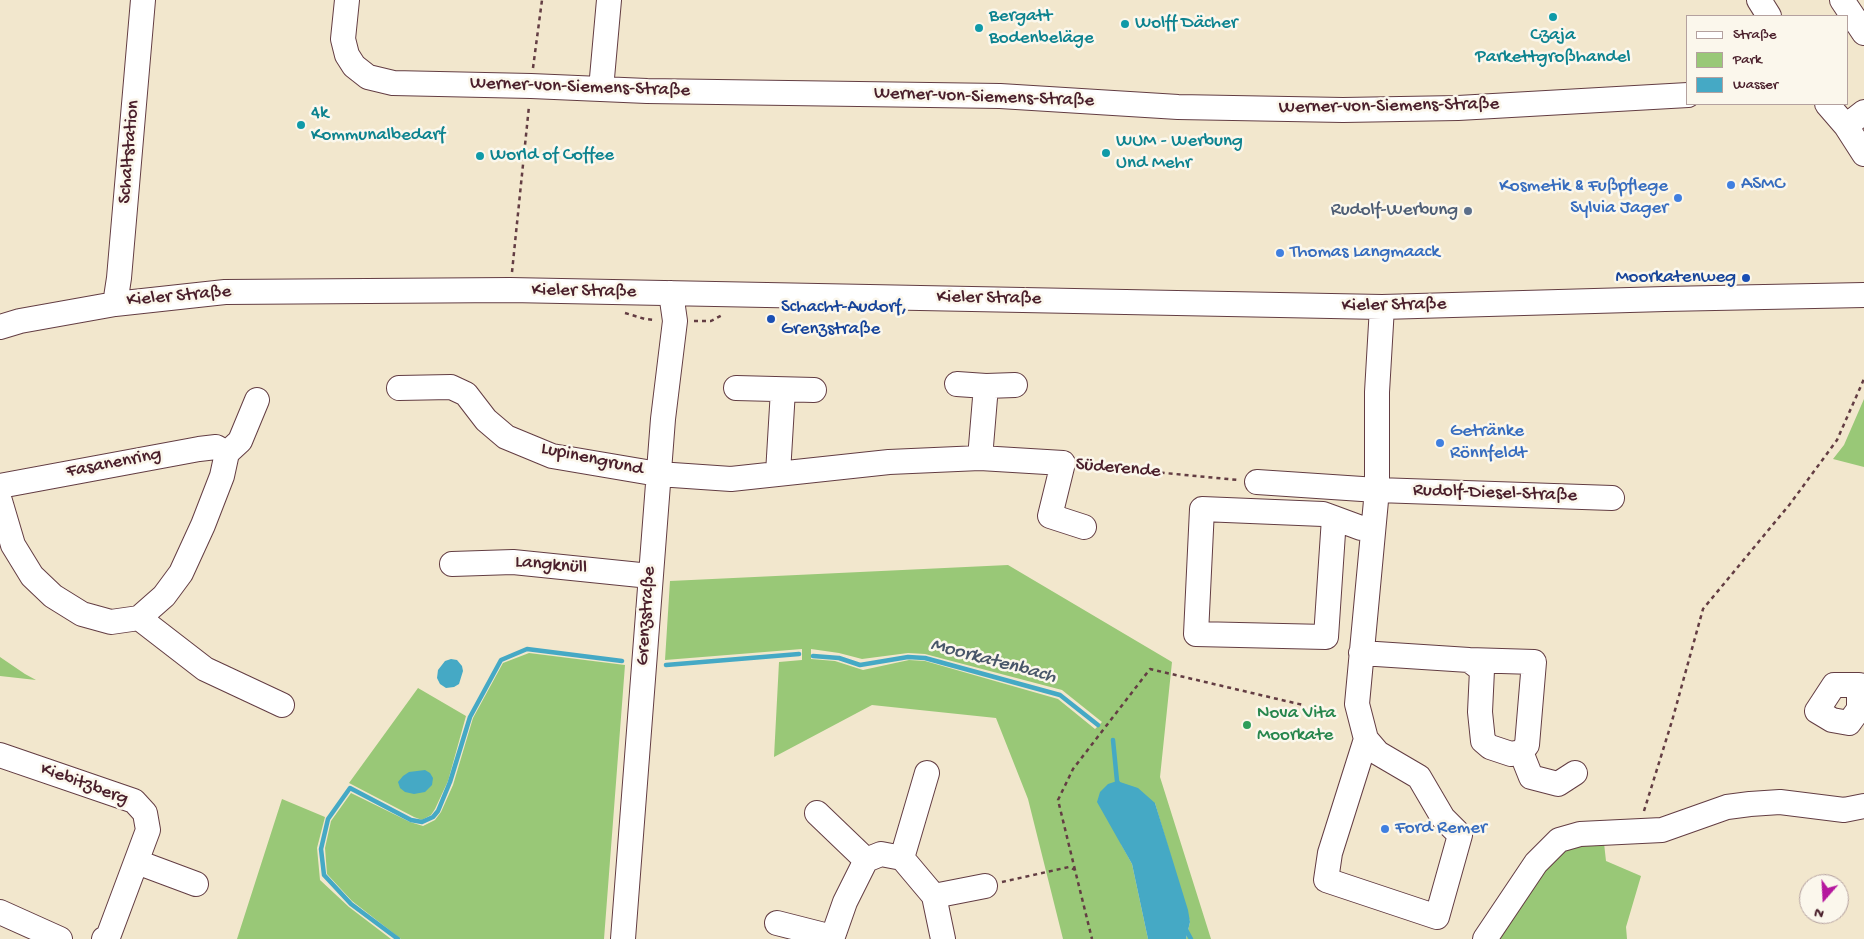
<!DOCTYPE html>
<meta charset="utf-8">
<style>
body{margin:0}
#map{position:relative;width:1864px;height:939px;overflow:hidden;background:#f2e7cd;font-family:"Gochi Hand",sans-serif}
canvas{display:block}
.legend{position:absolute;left:1686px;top:15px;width:162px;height:90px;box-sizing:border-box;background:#fbf7ec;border:1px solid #b4a19f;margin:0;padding:6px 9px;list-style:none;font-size:15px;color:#4a1f2b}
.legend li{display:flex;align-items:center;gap:10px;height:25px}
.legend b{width:25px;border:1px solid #b4a19f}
.north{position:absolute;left:1799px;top:874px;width:50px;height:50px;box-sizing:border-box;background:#fbf7ec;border:1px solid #b4a19f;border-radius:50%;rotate:199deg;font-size:14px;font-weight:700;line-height:20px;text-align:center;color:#4a1f2b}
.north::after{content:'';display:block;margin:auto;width:18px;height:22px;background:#b5179e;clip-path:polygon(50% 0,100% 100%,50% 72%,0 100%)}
</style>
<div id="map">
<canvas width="1864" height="939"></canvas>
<ul class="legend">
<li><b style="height:6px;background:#fff"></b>Straße</li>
<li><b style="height:14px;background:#99c877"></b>Park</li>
<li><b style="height:14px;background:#45a9c5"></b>Wasser</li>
</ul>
<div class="north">N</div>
</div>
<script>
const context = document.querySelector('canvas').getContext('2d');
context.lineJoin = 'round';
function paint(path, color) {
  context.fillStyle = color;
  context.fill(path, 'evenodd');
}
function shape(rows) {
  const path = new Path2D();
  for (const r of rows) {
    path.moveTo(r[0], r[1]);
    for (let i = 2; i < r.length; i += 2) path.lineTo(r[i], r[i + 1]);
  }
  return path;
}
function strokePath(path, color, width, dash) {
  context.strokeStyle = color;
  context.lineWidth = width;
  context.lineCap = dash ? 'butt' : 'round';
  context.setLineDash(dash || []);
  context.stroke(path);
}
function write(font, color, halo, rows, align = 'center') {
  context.font = font + ' "Gochi Hand",sans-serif';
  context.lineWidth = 5;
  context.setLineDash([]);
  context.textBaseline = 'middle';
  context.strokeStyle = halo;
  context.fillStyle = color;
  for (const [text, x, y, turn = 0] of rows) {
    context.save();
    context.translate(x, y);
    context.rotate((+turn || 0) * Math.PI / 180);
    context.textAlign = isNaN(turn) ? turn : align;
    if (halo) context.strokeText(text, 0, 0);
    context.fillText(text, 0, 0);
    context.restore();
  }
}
paint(shape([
 [1864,399,1864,467,1833,459,1844,445],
 [1008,565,1172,662,1160,777,1211,939,1186,939,1190,922,1155,803,1121,844,1132,864,1148,939,1063,939,1028,799,996,718,872,705,774,757,779,662,802,660,802,649,665,660,670,581],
 [811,649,839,653,862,659,908,653,925,654,1062,690,1102,722,1095,729,1058,699,925,661,909,660,863,670,835,661,811,659],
 [529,653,625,665,604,939,401,939,352,901,327,874,325,848,331,821,351,793,410,822,423,826,435,820,441,812,453,785,473,718,503,663],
 [0,657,25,674,36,680,0,676],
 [418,688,466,716,448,781,435,809,431,815,422,820,414,817,349,783],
 [282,799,325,817,317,848,320,880,349,907,391,939,237,939],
 [1604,843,1606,861,1641,876,1626,927,1627,939,1498,939,1547,863,1562,852,1581,846]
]), '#99c877');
paint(shape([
 [451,659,457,660,462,666,463,671,459,684,454,687,446,688,440,684,437,678,438,670,445,661],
 [425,770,430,773,433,778,432,785,425,792,414,794,405,792,400,788,398,782,403,776,409,772],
 [1117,781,1138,788,1155,803,1188,910,1190,922,1186,939,1148,939,1132,864,1097,802,1100,792,1108,784]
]), '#45a9c5');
strokePath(shape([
 [813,656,839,658,860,665,908,657,925,658,1060,695,1098,725],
 [666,665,799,654],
 [1113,740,1117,781,1119,785],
 [1184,926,1191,939],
 [398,939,351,904,324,875,321,849,328,819,350,788,411,820,422,822,433,817,438,811,450,782,470,717,501,660,527,649,622,661]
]), '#45a9c5', 4.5);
const minor = shape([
 [347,0,343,39,347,55,354,66,368,77,393,83,531,86,647,91,1000,96,1178,107,1343,110,1458,108,1688,95],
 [1759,0,1769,16],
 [1842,0,1864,33],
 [601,89,609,0],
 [1827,104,1846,126,1864,154],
 [1846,126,1864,112],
 [115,304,119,278,143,0],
 [0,327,20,321,115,304,225,292,510,290,1382,307,1665,299,1864,295],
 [957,384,986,386,1015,385],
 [399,388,451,387,466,394,486,420,506,437,552,456,658,474,731,479,889,462,980,458,1063,463,1050,516,1084,527],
 [736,388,814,390],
 [227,453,240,441,257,400],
 [980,458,986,386],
 [778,473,783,390],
 [1257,482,1377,490,1612,498],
 [0,486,199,449,216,447,227,453,222,476,203,525,181,573,164,596,139,618,111,622,82,614,53,596,32,576,13,545,0,501],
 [1334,518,1326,637,1196,634,1202,509,1323,514,1334,518,1361,528,1373,528],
 [452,564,513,562,650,576],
 [139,618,205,669,282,705],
 [1361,653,1469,660,1482,670,1480,712,1483,741,1490,747,1511,754,1521,752,1527,745,1534,662,1469,660],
 [1859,685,1859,709,1849,723,1832,720,1817,711,1834,685,1859,685,1864,686],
 [1366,739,1330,853,1326,880,1437,917,1460,835,1443,818,1419,777,1378,753,1366,739,1357,704,1377,490,1377,392,1382,307],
 [1521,752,1531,777,1558,784,1575,773],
 [0,755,134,801,145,813,148,830,108,937,104,939],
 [817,813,866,860],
 [902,858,927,773],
 [137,862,196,884],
 [934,896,985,886],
 [0,912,60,939],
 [777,923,832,937],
 [623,939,663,419,675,321,671,293],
 [832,939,845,902,866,860,881,854,902,858,934,896,943,939],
 [1485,939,1536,863,1559,840,1580,834,1662,830,1727,807,1750,804,1780,802,1844,810,1864,806]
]);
strokePath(minor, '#633d43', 26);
strokePath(shape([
 [533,68,542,0],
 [512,272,529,106],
 [625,313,645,319,656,320],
 [694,321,711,321,724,314],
 [1081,465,1238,480],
 [1644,811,1672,721,1703,609,1790,504,1837,440,1864,379],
 [1075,870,1058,800,1073,769,1150,669,1303,705],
 [1002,882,1069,867,1075,870,1092,939]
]), '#633d43', 2.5, [4, 4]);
strokePath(minor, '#fff', 24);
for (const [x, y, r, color] of [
 [1553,17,5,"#0f9aa8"],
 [1125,24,5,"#0f9aa8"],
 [979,28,5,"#0f9aa8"],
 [301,125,5,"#0f9aa8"],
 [1106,153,5,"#0f9aa8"],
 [480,156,5,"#0f9aa8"],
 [1731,185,5,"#3f7fe0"],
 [1678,198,5,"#3f7fe0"],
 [1468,211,5,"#5c6f8a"],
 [1280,253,5,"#3f7fe0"],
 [1746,278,5,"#1a4fb4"],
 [771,319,5,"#1a4fb4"],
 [1440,443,5,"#3f7fe0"],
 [1247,725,5,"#2e9e5b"],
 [1385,829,5,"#3f7fe0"]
]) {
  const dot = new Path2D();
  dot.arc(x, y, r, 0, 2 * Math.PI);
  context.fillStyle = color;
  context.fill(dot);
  strokePath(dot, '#fbf7ec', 2);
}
write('19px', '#0d838f', '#fbf7ec', [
 ["Bergatt",989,17],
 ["Bodenbeläge",989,39],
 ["Wolff Dächer",1135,24],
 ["Czaja",1553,36,"center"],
 ["Parkettgroßhandel",1553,58,"center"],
 ["4k",311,114],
 ["Kommunalbedarf",311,136],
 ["WUM - Werbung",1116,142],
 ["Und Mehr",1116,164],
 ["World of Coffee",490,156]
], 'left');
write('19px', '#4a1f2b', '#fbf7ec', [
 ["Werner-von-Siemens-Straße",580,88,2],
 ["Werner-von-Siemens-Straße",984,98,2],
 ["Werner-von-Siemens-Straße",1389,107,-1],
 ["Schaltstation",130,152,-85],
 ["Kieler Straße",584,292,1],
 ["Kieler Straße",179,297,-5],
 ["Kieler Straße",989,299,1],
 ["Kieler Straße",1394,306,-1],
 ["Lupinengrund",592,460,12],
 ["Fasanenring",114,464,-11],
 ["Süderende",1118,469,5],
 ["Rudolf-Diesel-Straße",1495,494,2],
 ["Langknüll",551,566,5],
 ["Grenzstraße",647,616,-86],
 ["Kiebitzberg",84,785,20]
]);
write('19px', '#366cbe', '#fbf7ec', [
 ["ASMC",1741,185],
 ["Kosmetik & Fußpflege",1668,187,"right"],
 ["Sylvia Jager",1668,209,"right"],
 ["Thomas Langmaack",1290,253],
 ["Getränke",1450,432],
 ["Rönnfeldt",1450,454],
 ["Ford Remer",1395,829]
], 'left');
write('19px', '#4e5e75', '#fbf7ec', [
 ["Rudolf-Werbung",1458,211]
], 'right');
write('19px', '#164399', '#fbf7ec', [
 ["Moorkatenweg",1736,278],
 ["Schacht-Audorf,",781,308,"left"],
 ["Grenzstraße",781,330,"left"]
], 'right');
write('19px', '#27864d', '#fbf7ec', [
 ["Nova Vita",1257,714],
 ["Moorkate",1257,736]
], 'left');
write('italic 20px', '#485669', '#fbf7ec', [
 ["Moorkatenbach",993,662,15]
]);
</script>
